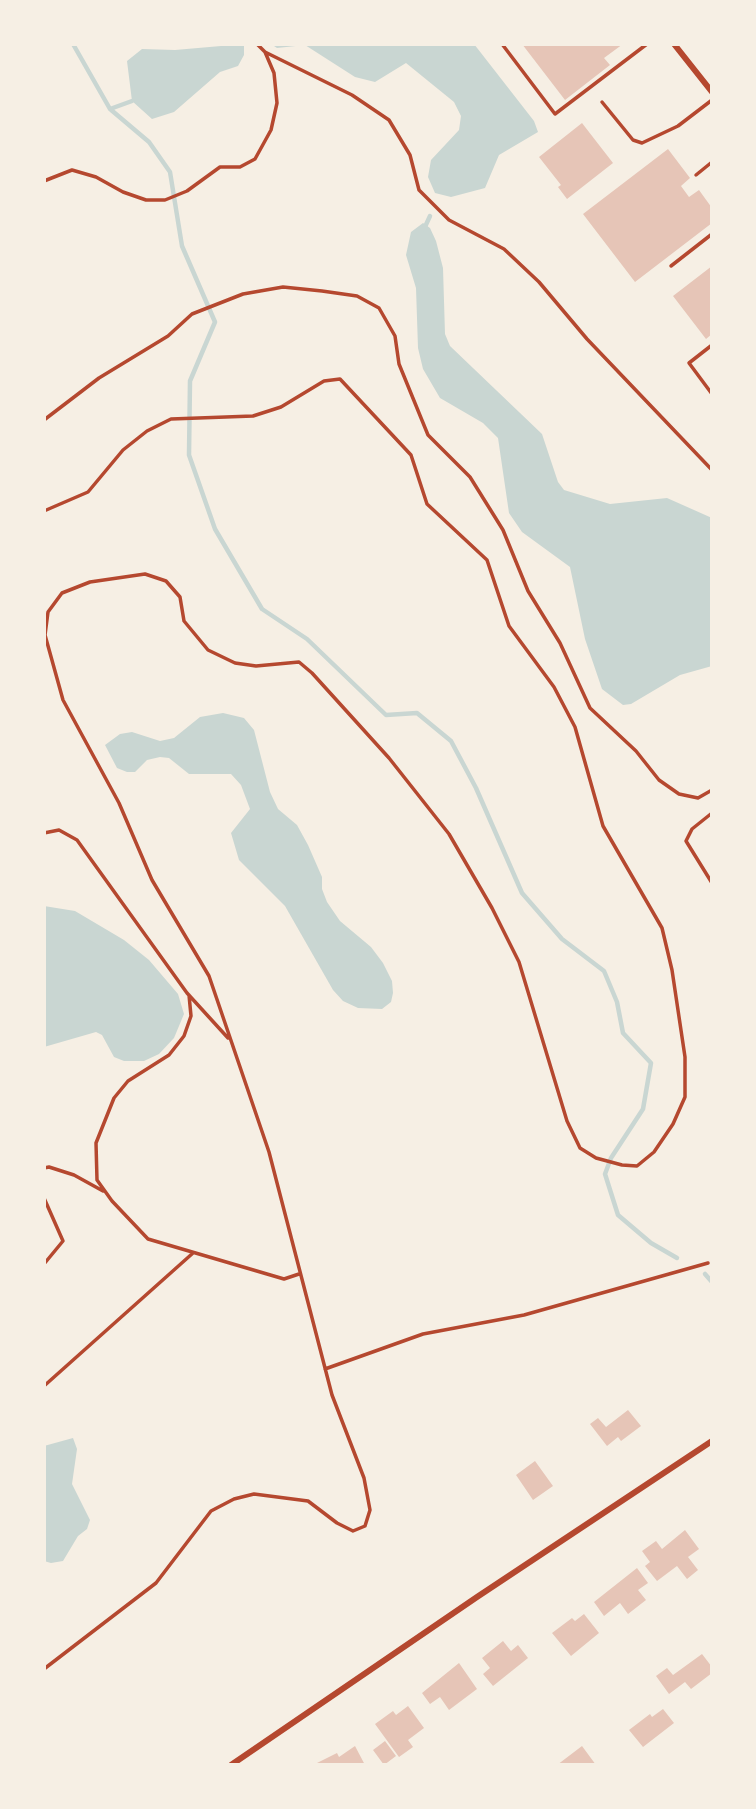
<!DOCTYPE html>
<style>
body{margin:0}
#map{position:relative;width:756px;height:1809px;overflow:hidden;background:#f6efe4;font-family:"Nunito Sans",sans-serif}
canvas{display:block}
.frame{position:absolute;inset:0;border:46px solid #f6efe4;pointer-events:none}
</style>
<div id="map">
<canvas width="756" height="1809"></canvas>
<div class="frame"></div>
</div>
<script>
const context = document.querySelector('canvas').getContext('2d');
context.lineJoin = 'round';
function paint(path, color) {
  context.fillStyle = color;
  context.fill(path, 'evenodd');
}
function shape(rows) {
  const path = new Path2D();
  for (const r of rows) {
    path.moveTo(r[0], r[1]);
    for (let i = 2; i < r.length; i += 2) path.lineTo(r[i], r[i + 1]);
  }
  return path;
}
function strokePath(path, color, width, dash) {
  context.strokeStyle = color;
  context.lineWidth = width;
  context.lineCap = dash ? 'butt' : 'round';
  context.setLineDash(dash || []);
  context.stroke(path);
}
paint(shape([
 [244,44,244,55,238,66,220,72,174,112,152,119,132,101,127,61,142,49,175,50],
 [271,44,474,44,534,121,538,132,499,155,485,188,451,197,435,193,428,177,431,160,459,130,461,116,454,102,406,63,375,82,355,77,305,45,277,48],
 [423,223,430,228,436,241,443,268,445,334,450,346,542,434,558,482,564,490,610,504,667,498,712,518,712,666,680,675,631,704,623,705,602,689,585,639,570,567,522,532,509,513,498,438,483,423,440,398,423,369,418,348,416,288,406,255,411,232],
 [223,713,244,718,254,730,270,792,278,809,297,825,308,845,322,877,322,889,327,902,340,921,371,947,383,963,392,981,393,993,391,1002,382,1009,358,1008,343,1001,333,990,285,906,239,860,231,833,250,809,241,785,231,774,189,774,169,758,160,757,147,760,135,772,127,772,117,768,105,745,120,734,132,732,160,741,174,738,200,717],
 [44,906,75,911,124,940,149,960,178,994,184,1014,174,1038,159,1054,144,1061,124,1061,114,1057,102,1035,96,1032,44,1047],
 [73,1438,77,1449,72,1484,90,1520,87,1529,78,1536,63,1561,51,1563,44,1561,44,1446]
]), '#c9d6d2');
strokePath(shape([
 [73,44,110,109,132,101],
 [110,109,149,142,170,172,182,246,215,322,190,381,189,455,215,529,262,609,307,639,386,715,417,713,451,741,476,788,522,893,562,939,604,971,617,1002,623,1033,651,1063,643,1109,611,1158,605,1174,618,1215,651,1243,677,1258],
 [424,229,430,216],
 [705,1274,712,1282]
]), '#c9d6d2', 4.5);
paint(shape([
 [522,44,623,44,604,58,610,65,565,100],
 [582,123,613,163,567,199,558,187,561,185,539,157],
 [668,149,690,178,681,186,689,197,699,190,712,208,712,223,635,282,583,214],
 [712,266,712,334,706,339,673,296],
 [628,1410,641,1426,621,1441,618,1437,607,1446,590,1424,598,1418,606,1427],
 [535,1461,553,1486,533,1500,516,1475],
 [685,1530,699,1549,688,1557,698,1570,687,1579,677,1566,657,1581,645,1566,650,1562,642,1551,656,1541,662,1549],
 [637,1568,648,1583,638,1590,646,1600,628,1614,620,1603,604,1616,594,1602],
 [584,1614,599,1633,571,1656,552,1633,572,1618,575,1621],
 [503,1641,511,1651,518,1645,528,1658,493,1686,483,1674,490,1668,482,1658],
 [702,1654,712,1667,712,1673,691,1689,685,1682,669,1694,656,1676,667,1668,673,1675],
 [459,1663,477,1689,449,1710,440,1697,430,1704,422,1693],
 [408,1706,424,1728,408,1740,413,1747,399,1757,375,1724,393,1711,396,1715],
 [663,1709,674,1723,643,1747,629,1730,650,1714,652,1717],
 [385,1741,396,1756,384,1765,373,1750],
 [355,1746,365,1765,313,1765,337,1753,339,1757],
 [582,1746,596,1765,557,1765]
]), '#e6c5b7');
strokePath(shape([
 [502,44,555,114,647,44],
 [265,52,352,95,389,120,410,155,419,190,449,220,504,249,539,282,587,339,712,470],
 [602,102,633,140,642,143,678,126,712,100],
 [696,175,712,162],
 [44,181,72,170,96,177,123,192,146,200,165,200,187,191,220,167,240,167,255,159,271,130,277,103,274,73,265,52,257,44],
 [671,266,712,234],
 [712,345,689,363,712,394],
 [44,420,99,378,168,336,192,314,243,294,283,287,322,291,357,296,379,308,395,336,399,364,428,435,470,477,503,530,528,591,560,643,590,708,636,751,659,780,679,794,698,798,712,790],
 [44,511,88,492,123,450,147,431,171,419,253,416,281,407,324,381,340,379,411,455,427,504,487,560,509,626,554,687,575,727,603,826,662,928,672,970,685,1057,685,1097,673,1124,654,1152,637,1166,622,1165,596,1158,580,1148,567,1121,519,962,492,908,449,834,389,758,312,673,299,662,256,666,235,663,208,650,184,621,180,597,166,581,145,574,90,582,62,593,48,612,45,635,63,700,119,803,152,880,209,976,269,1152,332,1395,364,1478,370,1510,365,1526,353,1531,337,1523,308,1501,254,1494,234,1499,211,1511,156,1583,44,1669],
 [712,813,692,829,686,841,712,883],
 [44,833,59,830,77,840,187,993,228,1038],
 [189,995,191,1016,184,1036,169,1055,128,1081,114,1098,96,1143,97,1180,112,1201,148,1239,284,1279,299,1274],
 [44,1168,49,1167,74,1175,103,1191],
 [44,1198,63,1241,44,1264],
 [325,1369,423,1334,524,1315,708,1263],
 [44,1386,193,1253]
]), '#b5482f', 3.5);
strokePath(shape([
 [674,44,712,92],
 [231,1765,477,1597,712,1441]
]), '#b5482f', 6);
</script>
